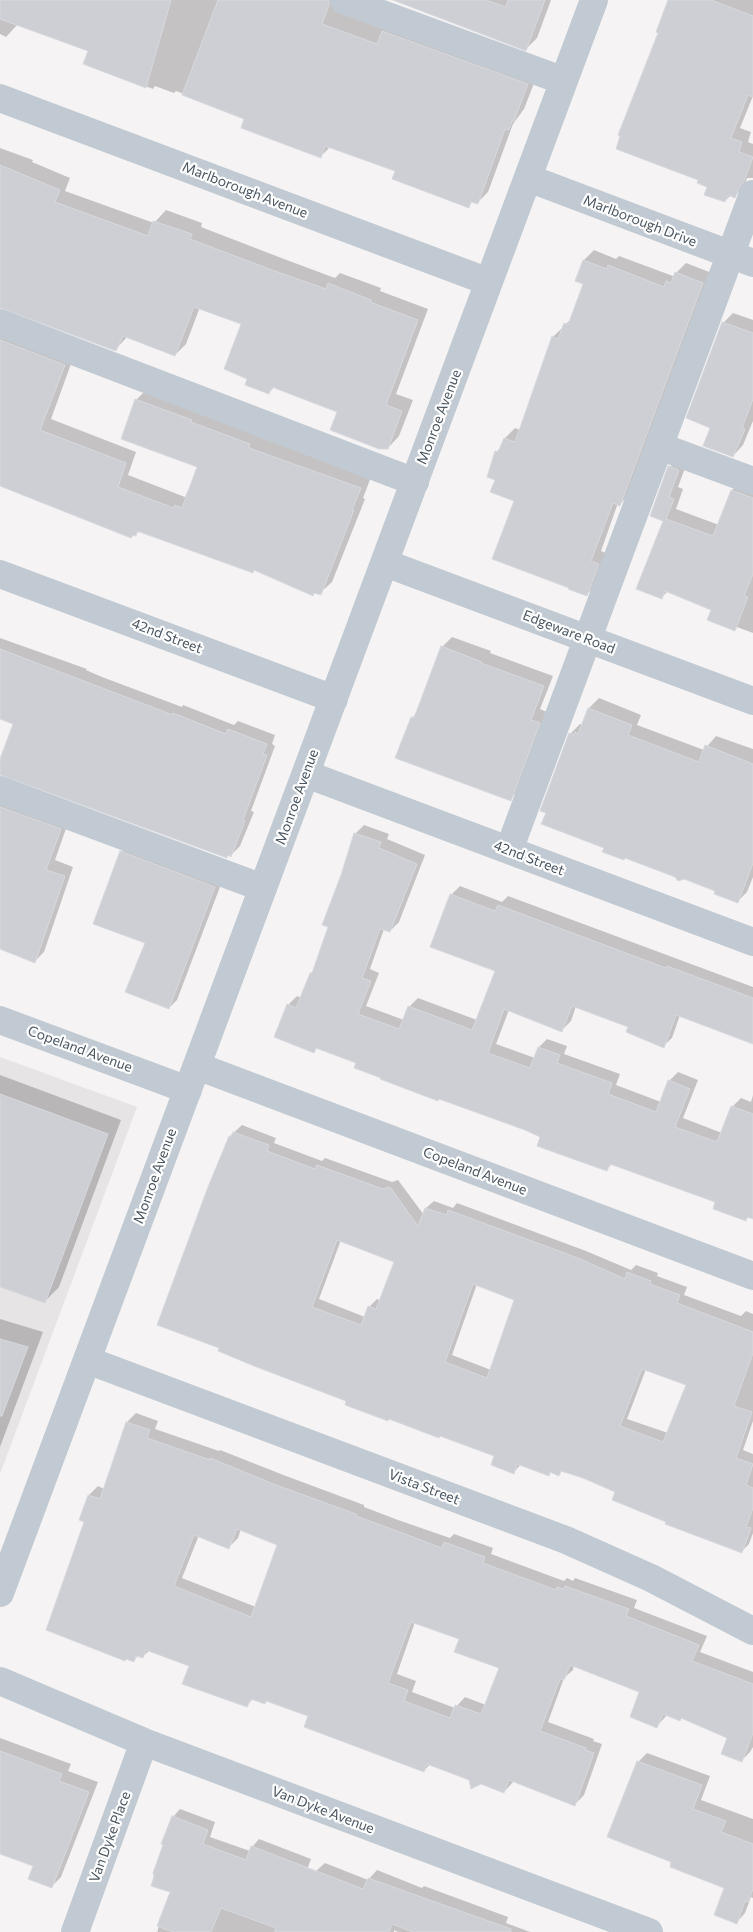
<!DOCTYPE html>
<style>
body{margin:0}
canvas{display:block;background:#f5f3f3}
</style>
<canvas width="753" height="1932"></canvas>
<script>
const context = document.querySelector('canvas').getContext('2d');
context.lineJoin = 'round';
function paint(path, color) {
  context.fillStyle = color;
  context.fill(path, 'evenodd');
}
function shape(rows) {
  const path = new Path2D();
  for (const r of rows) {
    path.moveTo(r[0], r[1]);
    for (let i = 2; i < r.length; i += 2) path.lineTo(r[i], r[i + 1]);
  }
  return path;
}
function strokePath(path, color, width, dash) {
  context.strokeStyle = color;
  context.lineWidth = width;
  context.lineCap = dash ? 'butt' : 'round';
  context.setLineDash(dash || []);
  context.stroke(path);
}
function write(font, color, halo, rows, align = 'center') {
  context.font = font + ' Commissioner,sans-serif';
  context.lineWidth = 4.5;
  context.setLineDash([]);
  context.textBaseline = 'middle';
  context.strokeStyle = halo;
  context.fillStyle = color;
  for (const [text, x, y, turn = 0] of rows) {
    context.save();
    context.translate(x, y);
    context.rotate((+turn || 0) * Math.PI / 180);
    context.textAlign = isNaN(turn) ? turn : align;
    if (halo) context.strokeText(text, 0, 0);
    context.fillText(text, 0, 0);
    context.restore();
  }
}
paint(shape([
 [0,1057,137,1107,0,1474]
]), '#e6e4e5');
paint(shape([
 [0,0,344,0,538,73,524,109,513,124,488,192,477,203,473,201,468,206,397,170,331,146,320,157,246,118,176,91,174,93,155,86,153,89,85,63,90,50,18,24,6,37,0,34],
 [393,0,551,0,537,38,526,49],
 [670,0,753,0,753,96,740,128,751,132,748,142,753,144,753,178,747,178,744,187,735,196,731,195,725,201,709,186,660,32],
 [0,148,33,160,32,162,70,178,65,191,154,223,166,210,202,223,201,227,284,259,335,278,340,273,381,288,380,291,428,309,396,394,413,400,399,436,388,448,338,412,274,387,269,393,249,378,243,323,200,307,186,344,175,355,127,337,116,349,0,307],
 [594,250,616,259,619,256,673,276,686,263,712,273,630,494,620,504,618,503,601,551,608,554,597,585,586,595,515,501,496,479,496,452,502,446,505,438,515,428,520,430,553,337,572,318,585,283,584,260],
 [733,313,753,320,753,421,743,445,733,456,712,428,723,323],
 [0,323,75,353,51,419,136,452,128,475,185,497,199,466,136,400,147,389,371,477,363,498,365,499,332,582,320,593,316,592,313,594,254,569,140,531,135,535,0,486],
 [680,457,688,460,678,487,683,489,676,509,719,525,732,490,742,480,753,485,753,633,737,627,734,629,713,609,668,591,661,598,664,520,670,467],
 [452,637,491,651,490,653,553,676,540,709,549,713,520,789,510,799,412,718,417,712,442,647],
 [0,638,87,669,86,670,102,677,182,707,183,705,234,725,238,721,275,735,272,744,275,746,251,811,254,812,240,846,231,855,229,854,227,856,0,774,0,763,14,723,0,718],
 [599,698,641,715,637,725,704,750,716,736,753,749,753,877,747,892,737,902,717,891,676,876,605,847,570,734,580,724,583,725,589,708],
 [0,792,69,820,55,860,73,867,44,952,35,961,0,948],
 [364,825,389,834,387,839,425,855,399,922,390,931,384,929,370,969,379,973,366,1006,404,1020,409,1007,418,998,477,1020,497,971,432,947,452,894,460,886,502,902,508,896,753,987,753,1043,680,1015,672,1038,663,1046,629,1026,576,1006,571,1021,562,1030,509,1010,496,1044,535,1058,539,1047,547,1039,567,1046,564,1054,620,1074,616,1085,661,1102,669,1081,678,1072,698,1080,683,1118,722,1133,732,1107,741,1098,751,1102,753,1095,753,1218,749,1216,746,1220,717,1201,613,1163,606,1170,542,1137,358,1062,317,1048,313,1052,288,1005,297,996,301,998,311,973,314,970,330,926,342,876,355,834],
 [129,844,223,879,177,1000,169,1008,146,942,121,852],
 [0,1075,121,1120,59,1287,45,1301,0,1286],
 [242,1125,276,1138,274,1143,322,1161,325,1158,392,1182,398,1180,424,1215,426,1208,434,1201,453,1208,457,1203,586,1251,631,1270,636,1265,658,1273,657,1276,687,1287,684,1295,741,1316,746,1311,753,1314,753,1421,743,1450,753,1454,753,1533,749,1544,741,1552,667,1522,617,1491,563,1470,559,1474,552,1471,549,1475,521,1464,514,1472,496,1455,390,1418,388,1420,348,1400,209,1188,230,1136],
 [341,1240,395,1261,381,1301,377,1299,369,1307,365,1317,319,1299],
 [477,1284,515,1299,491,1370,452,1355],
 [646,1369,687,1385,668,1433,627,1419],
 [0,1319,43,1332,0,1447],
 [136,1413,158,1421,155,1429,219,1451,220,1450,286,1476,364,1505,364,1507,398,1520,450,1538,454,1534,493,1548,491,1554,564,1581,567,1578,573,1581,575,1578,637,1600,634,1608,707,1636,700,1652,753,1672,753,1747,750,1752,741,1761,729,1737,682,1717,680,1720,667,1715,657,1726,641,1692,574,1665,573,1670,564,1678,548,1722,594,1739,593,1741,602,1744,584,1795,575,1804,514,1781,504,1792,430,1764,424,1771,309,1715,267,1700,264,1703,253,1699,247,1705,191,1665,150,1650,142,1657,139,1655,133,1661,86,1521,80,1519,89,1495,98,1486,104,1489,127,1422],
 [241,1529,279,1544,256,1607,182,1578,199,1535,229,1547,238,1538],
 [415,1622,461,1638,501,1667,486,1705,465,1697,455,1708,412,1692,416,1681,397,1674],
 [0,1738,71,1764,68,1771,98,1782,61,1877,52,1886,35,1866,0,1852],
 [647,1753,710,1776,701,1800,753,1819,753,1898,751,1897,745,1913,737,1922,725,1887,673,1861,638,1762],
 [180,1809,215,1822,210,1837,250,1851,252,1847,259,1839,311,1859,284,1932,155,1932,157,1932,171,1892,173,1817],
 [325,1863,368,1880,377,1870,422,1888,424,1886,508,1917,506,1923,530,1932,398,1932,394,1930,394,1932,312,1932,316,1871]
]), '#0003');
const building = shape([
 [0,0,171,0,146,88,83,64,88,51,0,19,0,0],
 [218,0,329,0,329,5,322,24,377,44,382,31,528,84,514,121,512,121,509,130,505,129,478,204,471,202,469,208,392,179,395,171,325,146,321,158,241,128,244,119,182,95,218,0],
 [393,0,486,0,506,7,508,0,545,0,526,51,393,0],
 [668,0,711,0,753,16,753,97,748,95,731,138,742,142,739,152,753,157,744,181,739,188,735,198,728,195,725,202,704,195,707,187,697,183,698,180,616,149,620,136,618,135,658,33,656,32,668,0],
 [0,165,60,190,55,202,148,236,153,221,192,234,190,239,272,270,326,289,328,283,371,300,370,302,418,320,386,405,402,411,388,449,379,449,330,430,337,412,272,387,269,394,245,385,247,379,224,369,241,324,194,307,175,356,123,336,116,351,0,308,0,165],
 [583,260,607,269,608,265,664,287,666,281,671,283,675,272,703,283,620,506,613,503,591,561,599,564,587,596,568,589,569,588,492,559,514,501,490,492,495,480,487,477,495,451,498,452,504,438,515,442,552,336,558,339,564,323,568,325,583,284,575,281,583,260],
 [722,322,753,333,753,399,742,428,745,429,733,457,703,446,710,428,686,418,722,322],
 [0,340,65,365,40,430,126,463,118,487,174,508,175,505,182,508,197,467,121,439,135,399,192,420,191,422,250,444,249,448,361,488,352,510,354,510,321,595,314,593,313,596,254,570,253,573,137,531,136,536,133,535,131,538,0,486,0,340],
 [668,466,679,470,669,497,674,499,666,519,713,536,731,490,753,498,753,574,744,596,748,597,735,631,707,620,711,610,665,591,662,599,636,589,663,521,650,516,668,466],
 [441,646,482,662,481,663,544,686,531,720,540,723,511,801,395,758,411,717,414,718,441,646],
 [0,649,173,715,173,713,226,734,228,729,267,744,263,754,267,755,243,820,245,821,231,857,228,855,227,858,0,775,0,759,13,724,0,719,0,649],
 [588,708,632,725,628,735,699,762,705,745,753,764,753,863,738,903,714,894,715,891,684,879,678,881,675,877,625,858,624,860,602,852,604,848,541,824,546,813,540,811,569,733,574,735,575,732,578,734,588,708],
 [0,807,61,829,46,870,65,876,35,963,0,949,0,807],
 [354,833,381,842,379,848,417,864,390,932,380,929,362,978,371,981,358,1014,399,1029,408,1006,472,1030,495,971,430,947,450,894,495,911,498,905,666,968,667,966,753,998,753,1044,676,1015,664,1048,626,1032,628,1027,572,1006,562,1032,504,1009,488,1053,530,1068,538,1047,560,1055,557,1063,612,1083,608,1094,656,1112,668,1080,690,1089,675,1127,717,1142,731,1106,753,1114,753,1219,747,1217,746,1221,713,1209,715,1202,610,1164,607,1171,559,1154,537,1146,540,1137,525,1130,439,1099,438,1101,380,1079,381,1078,354,1068,356,1063,316,1048,314,1053,274,1037,287,1004,296,1008,310,973,312,973,328,927,322,925,341,875,354,833],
 [120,851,215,887,169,1009,125,992,145,943,93,924,120,851],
 [0,1094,108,1134,45,1303,0,1287,0,1094],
 [233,1132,269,1145,267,1151,315,1169,317,1165,383,1189,390,1187,418,1226,425,1208,447,1215,448,1210,578,1258,625,1279,627,1272,651,1281,650,1284,680,1295,677,1303,753,1332,753,1353,734,1406,752,1412,736,1458,753,1464,746,1485,753,1488,753,1508,746,1527,751,1528,742,1553,665,1524,666,1522,612,1500,615,1492,583,1478,561,1471,559,1476,550,1472,549,1476,517,1464,514,1474,491,1465,494,1456,440,1436,439,1438,389,1419,388,1421,345,1405,346,1401,254,1366,218,1351,219,1348,157,1325,208,1187,229,1136,231,1137,233,1132],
 [337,1240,394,1262,376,1309,368,1306,361,1325,312,1307,337,1240],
 [473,1284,514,1300,487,1378,445,1362,473,1284],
 [642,1369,686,1385,663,1442,620,1426,642,1369],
 [0,1339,28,1347,2,1416,0,1416,0,1339],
 [126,1422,150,1430,147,1438,210,1460,210,1458,276,1485,356,1514,356,1516,389,1528,442,1548,444,1542,485,1557,483,1563,556,1590,557,1587,564,1589,565,1586,629,1609,626,1616,699,1645,692,1661,753,1684,753,1733,742,1762,721,1754,727,1738,681,1718,680,1721,663,1714,657,1728,630,1717,639,1692,570,1665,564,1680,560,1679,540,1731,586,1748,585,1750,594,1753,575,1806,509,1780,504,1793,481,1784,471,1789,469,1780,427,1764,424,1772,304,1727,308,1716,266,1701,265,1704,251,1699,247,1707,182,1684,189,1666,146,1650,143,1658,136,1656,134,1662,126,1659,125,1661,46,1630,84,1522,79,1520,88,1495,100,1499,126,1422],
 [237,1529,277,1545,251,1617,174,1586,194,1535,229,1549,237,1529],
 [411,1622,459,1639,454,1652,499,1668,481,1714,455,1705,450,1718,404,1701,408,1690,388,1683,411,1622],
 [0,1751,62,1774,59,1781,89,1792,52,1888,28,1879,33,1866,0,1854,0,1751],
 [637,1761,702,1785,693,1809,726,1821,721,1832,753,1844,753,1889,748,1902,745,1901,737,1924,714,1915,724,1888,670,1867,671,1862,607,1837,637,1761],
 [172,1816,208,1830,203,1844,246,1860,251,1846,363,1889,368,1878,511,1929,511,1932,413,1932,392,1924,389,1932,274,1932,276,1928,221,1908,211,1932,173,1932,157,1926,170,1892,151,1886,154,1876,153,1873,163,1845,161,1844,172,1816]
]);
paint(building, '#cdcfd5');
strokePath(building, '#d7d9de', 1);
strokePath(shape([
 [344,0,564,81],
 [0,98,489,282],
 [528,178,753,263],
 [0,323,415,482],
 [659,446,753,481],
 [385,563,753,701],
 [0,574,334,699],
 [306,774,753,942],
 [0,790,263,888],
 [509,850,753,194],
 [0,1020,188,1090],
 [197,1066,753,1276],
 [87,1360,566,1540,651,1578,753,1631],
 [0,1593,594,0],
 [0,1681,144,1742,649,1932],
 [75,1932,144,1742]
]), '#c1cad2', 28);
write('14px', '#4a5661', '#fff', [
 ["Marlborough Avenue",245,190,21],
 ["Marlborough Drive",640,221,21],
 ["Monroe Avenue",439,417,-69],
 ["Edgeware Road",569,632,21],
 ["42nd Street",167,636,21],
 ["Monroe Avenue",297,797,-70],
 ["42nd Street",529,858,21],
 ["Copeland Avenue",80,1049,20],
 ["Copeland Avenue",475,1171,21],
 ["Monroe Avenue",155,1176,-70],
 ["Vista Street",424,1487,21],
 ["Van Dyke Avenue",323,1810,21],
 ["Van Dyke Place",110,1837,-70]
]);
</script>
